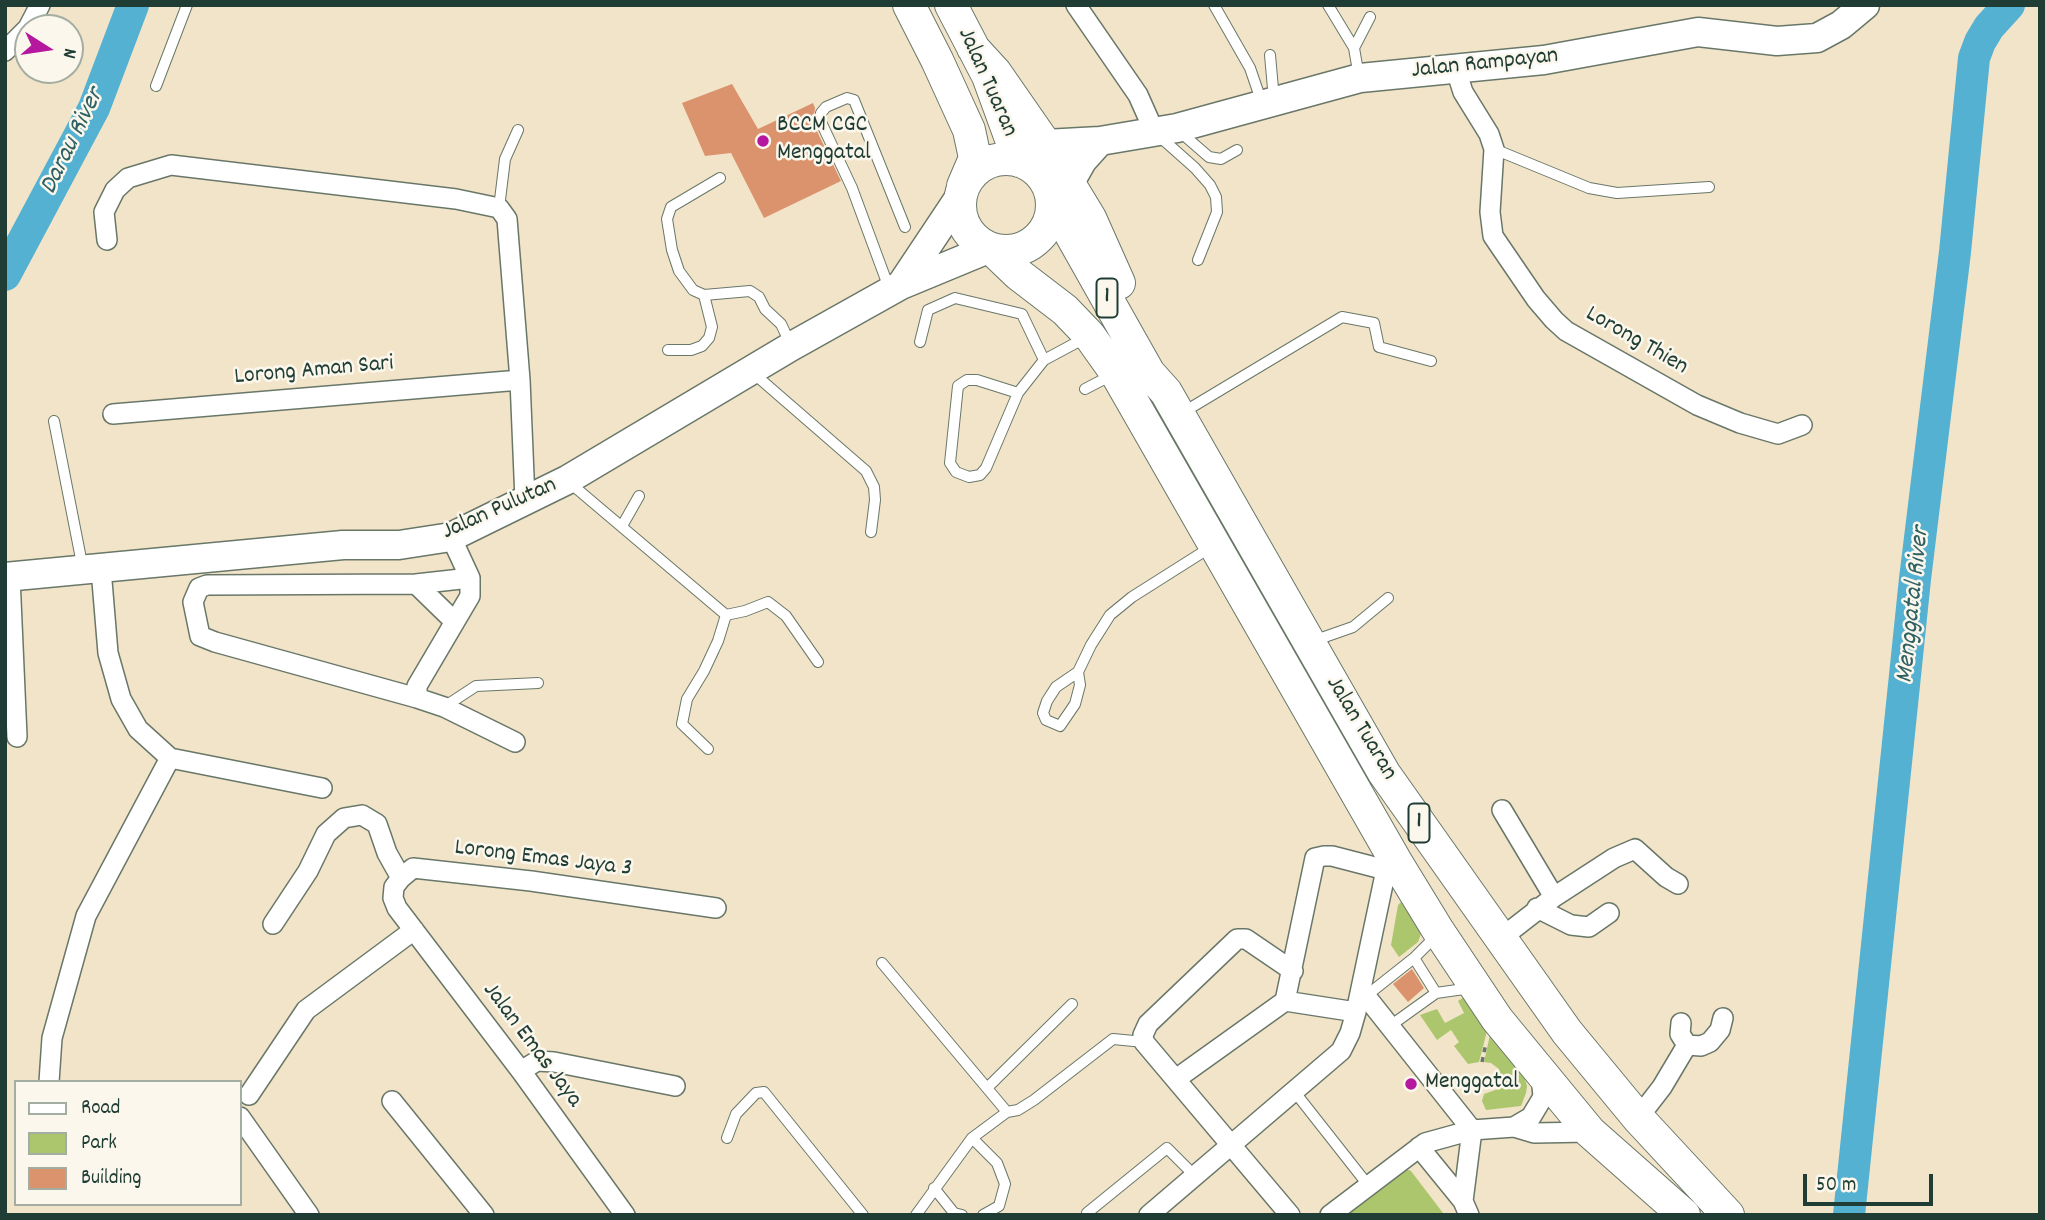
<!DOCTYPE html>
<style>
body{margin:0}
#map{position:relative;width:2045px;height:1220px;overflow:hidden;background:#f2e4c9;font-family:Dekko,sans-serif}
canvas{display:block}
.frame{position:absolute;inset:0;border:7px solid #1f3d34;pointer-events:none}
.legend{position:absolute;left:14px;top:1080px;width:228px;height:126px;box-sizing:border-box;background:#fbf7ec;border:2px solid #a3ada2;margin:0;padding:9px 12px;list-style:none;font-size:21px;color:#1f3d34}
.legend li{display:flex;align-items:center;gap:14px;height:35px}
.legend b{width:35px;border:2px solid #a3ada2}
.north{position:absolute;left:14px;top:14px;width:70px;height:70px;box-sizing:border-box;background:#fbf7ec;border:2px solid #a3ada2;border-radius:50%;rotate:102deg;font-size:19px;font-weight:700;line-height:28px;text-align:center;color:#1f3d34}
.north::after{content:'';display:block;margin:auto;width:24px;height:32px;background:#b5179e;clip-path:polygon(50% 0,100% 100%,50% 72%,0 100%)}
.scale{position:absolute;left:1803px;top:1174px;width:130px;height:32px;box-sizing:border-box;border:4px solid #1f3d34;border-top:0;padding-left:9px;font-size:21px;line-height:24px;white-space:nowrap;color:#1f3d34;-webkit-text-stroke:5px #fbf7ec;paint-order:stroke}
</style>
<div id="map">
<canvas width="2045" height="1220"></canvas>
<div class="frame"></div>
<ul class="legend">
<li><b style="height:9px;background:#fff"></b>Road</li>
<li><b style="height:19px;background:#abc66c"></b>Park</li>
<li><b style="height:19px;background:#db936e"></b>Building</li>
</ul>
<div class="north">N</div>
<div class="scale">50 m</div>
</div>
<script>
const context = document.querySelector('canvas').getContext('2d');
context.lineJoin = 'round';
function paint(path, color) {
  context.fillStyle = color;
  context.fill(path, 'evenodd');
}
function shape(rows) {
  const path = new Path2D();
  for (const r of rows) {
    if (r.length === 3) {
      path.moveTo(r[0] + r[2], r[1]);
      path.arc(r[0], r[1], r[2], 0, 2 * Math.PI);
      continue;
    }
    path.moveTo(r[0], r[1]);
    for (let i = 2; i < r.length; i += 2) path.lineTo(r[i], r[i + 1]);
  }
  return path;
}
function strokePath(path, color, width, dash) {
  context.strokeStyle = color;
  context.lineWidth = width;
  context.lineCap = dash ? 'butt' : 'round';
  context.setLineDash(dash || []);
  context.stroke(path);
}
function write(font, color, halo, rows, align = 'center') {
  context.font = font + ' Dekko,sans-serif';
  context.lineWidth = 5;
  context.setLineDash([]);
  context.textBaseline = 'middle';
  context.strokeStyle = halo;
  context.fillStyle = color;
  for (const [text, x, y, turn = 0] of rows) {
    context.save();
    context.translate(x, y);
    context.rotate((+turn || 0) * Math.PI / 180);
    context.textAlign = isNaN(turn) ? turn : align;
    if (halo) context.strokeText(text, 0, 0);
    context.fillText(text, 0, 0);
    context.restore();
  }
}
paint(shape([
 [1402,901,1422,931,1418,942,1399,957,1391,945,1398,905],
 [1464,997,1487,1031,1479,1062,1468,1064,1454,1046,1459,1042,1451,1030,1437,1040,1420,1015,1437,1009,1445,1023,1464,1013,1458,1001],
 [1490,1035,1525,1079,1527,1086,1526,1093,1521,1106,1486,1110,1482,1101,1484,1094,1498,1089,1502,1079,1499,1069,1491,1063,1484,1062],
 [1404,1168,1411,1171,1443,1213,1441,1215,1345,1215]
]), '#abc66c');
strokePath(shape([
 [5,275,94,108,133,5],
 [1849,1215,1915,579,1955,252,1974,58,1980,42,1989,27,2009,5]
]), '#54b1d2', 32);
paint(shape([
 [732,84,758,129,813,103,815,108,813,123,841,181,764,218,731,153,705,156,682,103],
 [1412,969,1424,988,1408,1002,1393,984]
]), '#db936e');
const lane = shape([
 [1214,5,1250,68,1262,103],
 [1328,5,1354,48,1359,77],
 [1354,48,1370,17],
 [1270,55,1274,100],
 [156,86,187,5],
 [1179,131,1209,157,1221,159,1237,150],
 [1159,136,1195,168,1210,185,1216,197,1217,212,1198,260],
 [1494,149,1589,188,1617,193,1709,187],
 [720,178,671,207,667,219,672,250,679,271,693,290,704,295,750,291,759,297,765,309,781,324,790,343],
 [499,208,505,159,518,130],
 [889,288,852,188,820,120,821,113,826,107,847,98,854,100,905,227],
 [920,342,928,310,955,298,1022,314,1044,360],
 [668,350,691,350,702,346,709,338,712,327,704,295],
 [752,372,866,471,874,487,875,500,871,532],
 [1085,389,1112,375],
 [1018,393,977,380,967,380,958,386,950,463,956,472,969,477,980,475,986,468,1018,393,1044,360,1085,338],
 [1182,413,1342,317,1374,323,1379,347,1431,361],
 [54,421,83,569],
 [570,483,726,615,745,611,768,602,786,616,818,662],
 [622,526,639,496],
 [1313,641,1353,627,1388,598],
 [1078,672,1056,687,1047,701,1043,713,1046,720,1060,726,1075,704,1080,685,1078,672,1091,645,1110,615,1132,597,1211,547],
 [444,707,476,686,538,683],
 [708,749,682,724,687,699,704,671,718,641,726,615],
 [1436,936,1414,958,1436,993,1471,988],
 [882,963,1007,1112,1018,1110,1034,1100,1113,1039,1144,1042],
 [1366,996,1414,958],
 [1390,1026,1436,993],
 [988,1087,1072,1004],
 [1294,1091,1368,1185],
 [727,1138,736,1114,756,1093,764,1092,863,1215],
 [972,1138,997,1163,1005,1184,999,1206,983,1215],
 [934,1188,954,1213,962,1215],
 [916,1215,972,1138,1007,1112],
 [1088,1215,1087,1213,1167,1148,1195,1176]
]);
const street = shape([
 [1076,5,1138,95,1154,131],
 [28,28,40,5],
 [5,51,28,28],
 [1455,67,1463,92,1489,134,1494,149,1490,212,1493,236,1536,299,1554,320,1566,331,1697,405,1740,423,1778,434,1802,425],
 [107,240,104,212,115,190,128,178,171,165,456,199,499,208,507,219,520,380,525,500],
 [113,414,520,380],
 [451,537,470,578,470,596,417,686,417,698,444,707,515,742],
 [101,569,108,653,121,699,138,729,170,758,322,788],
 [10,577,17,737],
 [416,584,470,578],
 [417,698,215,642,200,636,193,602,199,588,207,585,416,584,454,621],
 [1502,810,1554,897],
 [1537,908,1571,925,1589,927,1609,913],
 [273,924,308,871,326,834,344,818,362,815,377,824,387,853,401,878],
 [1500,939,1554,897,1614,858,1635,849,1666,877,1678,884],
 [1361,990,1472,1130,1463,1201],
 [1285,1001,1356,1012],
 [1681,1023,1680,1034,1687,1045],
 [521,1071,537,1061,554,1062,675,1086],
 [1176,1079,1285,1001,1315,858,1324,856,1332,856,1386,870],
 [49,1082,52,1038,86,916,170,758],
 [249,1095,306,1010,414,930],
 [392,1101,484,1215],
 [240,1117,309,1215],
 [1638,1118,1662,1087,1687,1045,1701,1046,1710,1042,1720,1030,1723,1018],
 [1514,1127,1531,1117,1543,1097,1541,1075],
 [1419,1147,1463,1201,1469,1215],
 [625,1215,521,1071,397,908,393,898,394,887,401,878,413,868,531,881,716,908],
 [1149,1215,1341,1051,1350,1033,1356,1012,1386,870,1395,860],
 [1290,1215,1144,1042,1143,1035,1148,1024,1237,939,1246,939,1293,971],
 [1330,1215,1425,1143,1472,1130,1514,1127,1534,1133,1590,1132]
]);
const secondary = shape([
 [1045,144,1100,141,1177,128,1360,78,1544,60,1698,32,1777,41,1817,38,1841,25,1865,5],
 [1069,184,1082,161,1100,141],
 [901,285,959,198],
 [5,577,343,545,399,545,451,537,567,480,792,346,901,285,988,249]
]);
const primary = shape([
 [909,5,937,60,969,130,975,158,963,186],
 [951,5,988,76,1019,161],
 [973,48,995,72,1045,144,1090,218,1119,283],
 [1006,205,46],
 [1052,201,1149,373,1166,392,1384,773,1567,1032,1638,1118,1728,1215],
 [993,250,1018,274,1065,310,1089,335,1116,373,1395,860,1439,932,1497,1019,1590,1132,1684,1215]
]);
strokePath(lane, '#697768', 12);
strokePath(street, '#697768', 22);
strokePath(secondary, '#697768', 31);
strokePath(primary, '#697768', 34);
strokePath(shape([
 [1482,1062,1486,1043]
]), '#697768', 3.5, [5, 5]);
strokePath(lane, '#fff', 10);
strokePath(street, '#fff', 19);
strokePath(secondary, '#fff', 28);
strokePath(primary, '#fff', 32);
for (const [x, y, r, color] of [
 [763,141,7,"#b5179e"],
 [1411,1084,7,"#b5179e"]
]) {
  const dot = new Path2D();
  dot.arc(x, y, r, 0, 2 * Math.PI);
  context.fillStyle = color;
  context.fill(dot);
  strokePath(dot, '#fbf7ec', 2.5);
}
for (const [x, y, w] of [
 [1107,298,21],
 [1419,823,21]
]) {
  const box = new Path2D();
  box.roundRect(x - w / 2, y - 19.5, w, 39, 5);
  context.fillStyle = '#fbf7ec';
  context.fill(box);
  strokePath(box, '#1f3d34', 2);
}
write('bold 23px', '#1f3d34', null, [
 ["1",1107,298],
 ["1",1419,823]
]);
write('24px', '#1f3d34', '#fbf7ec', [
 ["Jalan Rampayan",1485,65,-6],
 ["Jalan Tuaran",986,83,66],
 ["Lorong Thien",1636,342,30],
 ["Lorong Aman Sari",314,372,-5],
 ["Jalan Pulutan",500,510,-24],
 ["Jalan Tuaran",1360,729,59],
 ["Lorong Emas Jaya 3",543,860,7],
 ["Jalan Emas Jaya",531,1046,53]
]);
write('24px', '#1f3d34', '#fbf7ec', [
 ["BCCM CGC",777,127],
 ["Menggatal",777,155],
 ["Menggatal",1425,1084]
], 'left');
write('italic 26px', '#2f6063', '#fbf7ec', [
 ["Darau River",74,142,-64],
 ["Menggatal River",1915,605,-84]
]);
</script>
